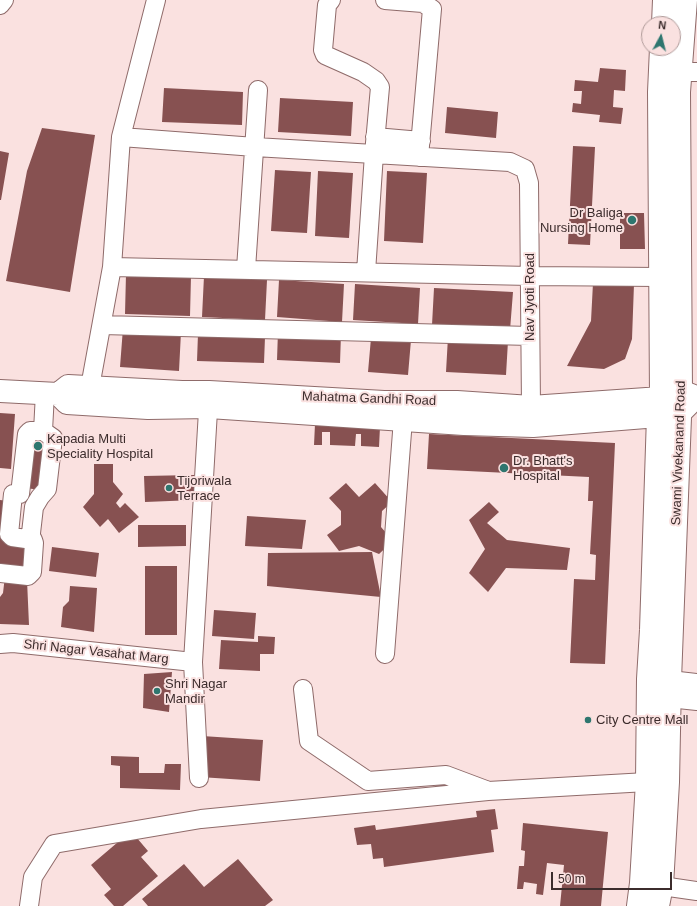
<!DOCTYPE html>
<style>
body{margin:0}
#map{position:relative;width:697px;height:906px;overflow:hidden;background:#fae1e0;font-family:Arial,sans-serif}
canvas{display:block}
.north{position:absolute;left:641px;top:16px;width:40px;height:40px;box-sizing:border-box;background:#fae1e0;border:1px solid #ae9998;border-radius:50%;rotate:7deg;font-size:11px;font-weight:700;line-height:16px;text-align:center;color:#3c2c2c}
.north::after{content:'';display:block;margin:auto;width:14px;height:18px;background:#2e766f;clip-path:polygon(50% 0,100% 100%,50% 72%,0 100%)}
.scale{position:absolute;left:551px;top:872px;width:121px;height:18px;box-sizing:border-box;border:2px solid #3c2c2c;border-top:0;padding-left:5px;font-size:12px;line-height:14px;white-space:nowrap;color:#3c2c2c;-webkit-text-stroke:3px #fae1e0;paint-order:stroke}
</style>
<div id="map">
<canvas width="697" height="906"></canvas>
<div class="north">N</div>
<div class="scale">50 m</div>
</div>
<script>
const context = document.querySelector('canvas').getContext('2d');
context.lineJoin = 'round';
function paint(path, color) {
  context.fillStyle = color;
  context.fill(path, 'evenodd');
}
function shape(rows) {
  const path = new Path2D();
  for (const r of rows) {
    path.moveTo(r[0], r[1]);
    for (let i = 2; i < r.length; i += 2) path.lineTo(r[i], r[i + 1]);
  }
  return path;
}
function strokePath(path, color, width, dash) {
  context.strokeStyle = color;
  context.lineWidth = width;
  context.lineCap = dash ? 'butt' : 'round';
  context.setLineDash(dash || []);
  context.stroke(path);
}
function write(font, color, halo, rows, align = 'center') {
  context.font = font + ' Arial,sans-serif';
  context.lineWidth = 4;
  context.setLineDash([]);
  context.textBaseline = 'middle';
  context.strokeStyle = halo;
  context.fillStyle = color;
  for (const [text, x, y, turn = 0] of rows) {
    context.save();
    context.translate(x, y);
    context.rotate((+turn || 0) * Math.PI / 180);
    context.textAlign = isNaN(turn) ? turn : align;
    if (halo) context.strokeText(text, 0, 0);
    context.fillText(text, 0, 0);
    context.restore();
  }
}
paint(shape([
 [600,68,626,70,625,91,614,90,613,107,623,108,621,124,599,122,600,115,572,112,573,103,581,104,582,91,574,91,575,80,598,82],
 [164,88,243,92,242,125,162,122],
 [280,98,353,102,351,136,278,132],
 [447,107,498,112,496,138,445,133],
 [42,128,95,135,70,292,6,281,27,171],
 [573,146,595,147,590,245,568,244],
 [0,151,9,153,1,200,0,200],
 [275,170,311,172,307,233,271,231],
 [318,171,353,173,349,238,315,236],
 [387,171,427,173,423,243,384,241],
 [620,213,644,213,645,249,620,249],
 [126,274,191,276,190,316,125,314],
 [204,276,267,280,265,320,202,317],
 [279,280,344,284,342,322,277,317],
 [593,283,634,284,632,339,625,359,604,369,567,366,591,321],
 [355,284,420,288,418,324,353,320],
 [434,288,513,292,510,330,432,325],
 [123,328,181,332,179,371,120,367],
 [278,331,341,334,340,363,277,360],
 [198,334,265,337,264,363,197,361],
 [448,337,508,341,506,375,446,372],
 [371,338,411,340,408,375,368,372],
 [0,413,15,414,11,469,0,468],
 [315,424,380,427,379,447,361,446,361,434,356,434,355,446,330,445,330,432,322,432,322,445,314,445],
 [429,434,615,443,605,664,570,663,574,579,595,580,596,555,590,554,593,501,588,501,589,477,427,469],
 [31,435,48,438,41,490,25,488],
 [94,464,113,464,113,482,123,494,116,503,120,508,125,503,139,517,119,533,108,519,100,527,83,507,94,494],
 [194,475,195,500,145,502,144,476],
 [346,483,359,497,375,483,392,502,382,511,381,527,393,541,379,554,359,546,339,551,327,535,341,525,341,511,329,498],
 [0,500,8,501,6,542,30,542,28,570,0,568],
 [489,502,499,512,487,523,507,540,570,548,567,570,506,568,488,592,469,573,485,549,469,520],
 [247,516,306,520,302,549,245,546],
 [138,525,186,525,186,546,138,547],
 [52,547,99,553,96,577,49,571],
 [372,552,381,597,267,586,268,553],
 [145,566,177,566,177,635,145,635],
 [5,576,27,580,29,625,0,624,0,597,3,593],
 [70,586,97,588,94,632,61,627,63,607,69,601],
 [214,610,256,613,254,639,212,636],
 [258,636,275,637,274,654,260,654,260,671,219,669,221,640,258,642],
 [172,672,169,712,143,708,144,674],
 [202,736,263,740,260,781,200,777],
 [111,756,139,757,139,773,164,773,165,764,181,764,180,790,120,788,120,766,111,765],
 [495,809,498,829,491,830,494,852,384,867,383,858,373,859,371,844,357,845,354,828,375,825,376,830,477,817,476,811],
 [523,823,608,832,601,906,560,906,564,865,547,863,543,895,536,894,537,884,524,882,523,889,517,889,519,866,524,866,525,851,521,850],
 [131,831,148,851,141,857,158,876,123,906,114,906,104,895,111,889,91,865],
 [238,859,273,900,265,906,148,906,142,899,184,864,204,887]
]), '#875151');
const minor = shape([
 [331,0,327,5,323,50,325,55,363,72,376,81,380,87,374,154,366,272],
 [385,0,423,3,432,9,419,157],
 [0,5,4,0],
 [682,72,697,72],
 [121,137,255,147,510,162,525,169,529,183,531,407,532,420],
 [375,137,421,141],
 [112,267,530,276,660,277],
 [246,269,258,90],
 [102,325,530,336],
 [89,401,90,387,112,267,121,137,156,0],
 [20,494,27,434,30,431,43,431],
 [31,533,34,507,40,497,47,489,53,438,43,431,45,393],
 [0,573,28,576,32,572,34,543,33,540,12,537,9,534,13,494],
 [0,644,13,643,193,662],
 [385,654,404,406],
 [670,680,697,683],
 [303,689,309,741,368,781,446,775,486,790],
 [669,698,697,701],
 [199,778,193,662,209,394],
 [648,884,697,891],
 [29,906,33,877,54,844,201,819,488,791,647,782]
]);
const major = shape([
 [663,24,664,0],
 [0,391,58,394,67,403,148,408,209,407,464,424,533,426,658,416,681,412,696,397,681,391,661,398,531,407,457,402,384,402,209,392,182,392,68,386,58,394],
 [638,906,641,883,647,782,648,679,651,630,658,416,661,398,659,92,661,48],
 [658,906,662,885,668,782,670,680,681,391,679,92,686,0]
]);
strokePath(minor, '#8f6b6a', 20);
strokePath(major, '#8f6b6a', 24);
strokePath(minor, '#fff', 18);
strokePath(major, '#fff', 22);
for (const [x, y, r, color] of [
 [632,220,5,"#2e766f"],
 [38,446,5,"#2e766f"],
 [504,468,5,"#2e766f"],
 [169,488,4,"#2e766f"],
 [157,691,4,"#2e766f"],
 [588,720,4,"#2e766f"]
]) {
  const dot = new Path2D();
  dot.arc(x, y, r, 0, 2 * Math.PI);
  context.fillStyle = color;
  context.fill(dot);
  strokePath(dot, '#fae1e0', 1.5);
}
write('13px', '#3c2c2c', '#fae1e0', [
 ["Dr Baliga",623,213,"right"],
 ["Nursing Home",623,228,"right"],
 ["Kapadia Multi",47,439],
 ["Speciality Hospital",47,454],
 ["Dr. Bhatt's",513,461],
 ["Hospital",513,476],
 ["Tijoriwala",177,481],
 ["Terrace",177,496],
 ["Shri Nagar",165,684],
 ["Mandir",165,699],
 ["City Centre Mall",596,720]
], 'left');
write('13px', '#3c2c2c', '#fae1e0', [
 ["Nav Jyoti Road",530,297,-90],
 ["Mahatma Gandhi Road",369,399,2],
 ["Swami Vivekanand Road",679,453,-88],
 ["Shri Nagar Vasahat Marg",96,652,6]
]);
</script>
